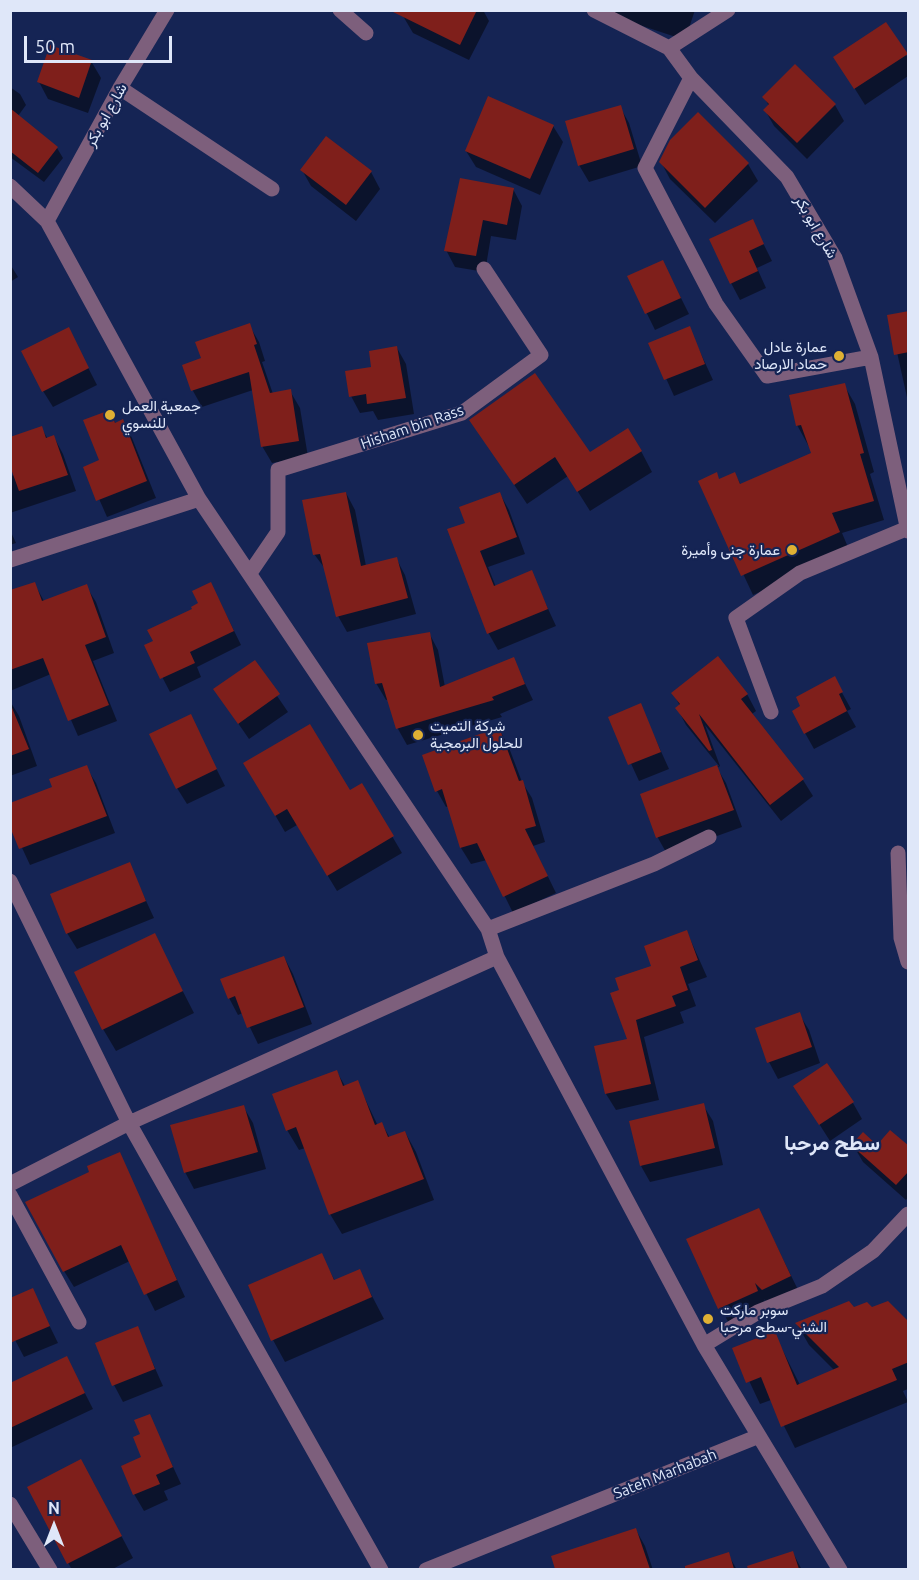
<!DOCTYPE html>
<meta charset="utf-8">
<style>
body{margin:0}
#map{position:relative;width:919px;height:1580px;overflow:hidden;background:#152454;font-family:Ubuntu,sans-serif}
canvas{display:block}
.frame{position:absolute;inset:0;border:12px solid #dfe7f9;pointer-events:none}
.north{position:absolute;left:24px;top:1496px;width:60px;height:60px;-webkit-text-stroke:4px #152454;paint-order:stroke;rotate:0deg;font-size:16px;font-weight:700;line-height:24px;text-align:center;color:#dfe7f9}
.north::after{content:'';display:block;margin:auto;width:21px;height:27px;background:#dfe7f9;clip-path:polygon(50% 0,100% 100%,50% 72%,0 100%)}
.scale{position:absolute;left:24px;top:36px;width:148px;height:27px;box-sizing:border-box;border:3px solid #dfe7f9;border-top:0;padding-left:8px;font-size:18px;line-height:21px;white-space:nowrap;color:#dfe7f9;-webkit-text-stroke:4px #152454;paint-order:stroke}
</style>
<div id="map">
<canvas width="919" height="1580"></canvas>
<div class="frame"></div>
<div class="north">N</div>
<div class="scale">50 m</div>
</div>
<script>
const context = document.querySelector('canvas').getContext('2d');
context.lineJoin = 'round';
function paint(path, color) {
  context.fillStyle = color;
  context.fill(path, 'evenodd');
}
function shape(rows) {
  const path = new Path2D();
  for (const r of rows) {
    path.moveTo(r[0], r[1]);
    for (let i = 2; i < r.length; i += 2) path.lineTo(r[i], r[i + 1]);
  }
  return path;
}
function strokePath(path, color, width, dash) {
  context.strokeStyle = color;
  context.lineWidth = width;
  context.lineCap = dash ? 'butt' : 'round';
  context.setLineDash(dash || []);
  context.stroke(path);
}
function write(font, color, halo, rows, align = 'center') {
  context.font = font + ' Ubuntu,Vazirmatn,sans-serif';
  context.lineWidth = 4.5;
  context.setLineDash([]);
  context.textBaseline = 'middle';
  context.strokeStyle = halo;
  context.fillStyle = color;
  for (const [text, x, y, turn = 0] of rows) {
    context.save();
    context.translate(x, y);
    context.rotate((+turn || 0) * Math.PI / 180);
    context.textAlign = isNaN(turn) ? turn : align;
    if (halo) context.strokeText(text, 0, 0);
    context.fillText(text, 0, 0);
    context.restore();
  }
}
paint(shape([
 [406,10,483,10,489,21,469,60,413,33,403,16],
 [594,10,695,10,685,40],
 [886,24,908,58,908,76,865,105,845,73],
 [91,61,101,78,88,113,48,99,39,82],
 [10,87,20,94,26,105,18,116,57,148,63,158,44,182,10,157],
 [764,97,835,105,844,121,807,159,774,126,765,110,769,106],
 [620,107,629,123,642,166,589,182,579,165],
 [698,114,748,164,758,181,715,223,670,179,661,162],
 [553,126,563,142,540,195,476,167,466,151],
 [326,138,371,172,380,189,356,221,311,186,302,170],
 [513,189,522,206,516,240,491,236,485,272,455,267,446,250],
 [752,221,772,261,757,268,766,288,740,300,731,283],
 [663,262,689,314,655,330,629,277],
 [10,264,18,277,10,282],
 [908,313,908,402,889,316],
 [249,325,259,342,265,361,262,362,273,394,290,391,300,408,308,457,272,463,262,446,253,390,202,407,193,391,184,365,203,359],
 [689,328,713,380,674,396,650,343],
 [77,346,97,385,53,407,43,391],
 [397,348,406,364,414,414,378,420,373,411,360,413,351,396,373,368],
 [844,385,855,404,874,472,870,474,884,520,842,533,850,552,753,595,700,482,720,480,735,474,741,485,813,454,797,425],
 [109,412,116,424,123,421,132,438,156,498,107,517,85,467,101,461],
 [471,420,589,454,641,451,652,472,590,511,568,476,527,504],
 [41,428,48,439,54,437,63,454,76,491,10,513,10,476,15,475],
 [346,493,355,510,366,566,396,558,405,575,416,614,347,632,338,616,326,570,314,554],
 [500,494,509,510,525,554,488,567,496,587,531,572,556,626,498,650,489,634,449,530,466,524],
 [10,530,16,543,10,545],
 [34,583,44,601,86,586,96,602,114,653,93,661,117,721,78,736,51,674,10,691,10,650],
 [218,598,241,645,197,667,201,677,170,692,146,646,155,642,200,604],
 [429,633,438,650,445,687,513,659,533,700,500,714,502,717,407,745,398,729,389,699,386,700,376,683],
 [254,662,288,712,249,739,215,690],
 [834,678,851,709,847,711,856,727,814,749,805,733],
 [673,693,747,694,756,711,752,714,803,780,813,796,781,821,705,725,720,766,717,768,726,783,742,827,667,854,658,838,642,795,719,766,686,725,677,708,680,706],
 [10,701,19,716,37,766,10,776],
 [640,705,669,769,639,781,610,718],
 [190,716,225,786,187,804,177,788],
 [499,729,508,745,522,782,532,798,545,842,533,846,556,893,513,913,487,860,471,864,461,848,449,806,446,807,437,791],
 [245,764,349,792,362,785,402,853,337,891,297,825,285,832],
 [86,767,96,783,115,833,30,865,10,822],
 [129,864,154,918,77,949,67,933],
 [687,932,707,977,688,984,696,1006,680,1012,684,1023,644,1037,659,1100,616,1110,606,1094,629,1040,652,967],
 [154,935,194,1013,116,1051,103,1029],
 [284,957,293,974,312,1024,258,1044,243,1013,238,1015,229,998],
 [799,1014,809,1030,820,1063,778,1079,769,1062],
 [337,1072,345,1086,357,1082,378,1126,382,1124,390,1138,405,1132,416,1152,434,1200,342,1234,330,1214,305,1148,299,1150,287,1130],
 [795,1086,853,1103,862,1119,830,1141],
 [703,1105,713,1121,723,1165,650,1182,641,1166],
 [243,1106,253,1123,266,1169,194,1189,185,1172],
 [853,1145,908,1148,908,1197,906,1200,863,1162],
 [119,1153,185,1297,155,1311,130,1261,74,1287,64,1271,91,1173],
 [759,1210,802,1298,775,1311,764,1299,770,1313,732,1330,688,1240],
 [321,1255,335,1281,359,1271,384,1319,285,1362,273,1340],
 [32,1290,58,1343,24,1357,14,1338],
 [854,1309,872,1309,908,1324,908,1389,903,1391,908,1402,795,1448,771,1400,760,1404,734,1349,774,1333,800,1385,835,1371,809,1345,797,1324],
 [137,1328,163,1386,123,1402,114,1385],
 [67,1358,93,1409,10,1448,10,1385],
 [149,1415,181,1484,164,1491,168,1500,144,1511,134,1494,142,1458,142,1434],
 [93,1482,133,1558,111,1570,72,1570,29,1488],
 [636,1530,645,1546,653,1570,557,1570,552,1557],
 [793,1553,802,1570,742,1570],
 [728,1554,737,1570,678,1570]
]), '#0007');
paint(shape([
 [389,10,477,10,460,45],
 [886,22,908,54,854,89,833,57],
 [50,45,92,60,79,98,37,82],
 [795,64,836,104,797,143,763,110,769,104,762,97],
 [488,96,554,125,530,179,465,151],
 [621,105,634,149,578,166,565,121],
 [10,108,58,147,38,173,10,151],
 [698,112,749,163,705,208,659,162,670,140],
 [326,136,372,171,346,205,300,170],
 [460,178,514,188,507,225,483,220,476,256,444,251],
 [753,219,764,244,749,251,758,271,730,284,709,239],
 [663,260,681,298,645,314,627,276],
 [909,311,909,352,894,355,887,315],
 [250,323,257,344,254,345,270,393,291,389,299,441,261,447,249,372,191,391,182,365,201,358,195,342],
 [690,326,705,364,664,380,648,343],
 [69,327,89,368,42,392,21,351],
 [397,346,406,398,367,404,366,394,349,397,345,371,371,367,369,351],
 [535,373,590,452,628,428,642,451,577,492,555,457,514,485,469,420],
 [845,383,864,453,860,454,874,501,832,513,840,532,741,576,698,481,717,472,719,479,735,472,740,484,811,453,801,425,796,426,789,395],
 [110,410,115,423,123,419,147,481,96,501,83,467,99,460,83,420],
 [42,426,46,438,54,435,68,475,19,491,10,466,10,437],
 [346,492,361,566,397,557,408,598,336,617,320,554,313,555,302,500],
 [500,492,517,537,480,551,494,586,532,570,548,609,487,634,447,529,465,523,459,507],
 [35,582,42,601,87,584,106,637,85,645,109,705,68,721,43,658,10,670,10,590],
 [211,582,234,631,190,652,195,663,160,679,144,645,153,641,147,630,192,609,191,607,198,603,192,591],
 [430,632,440,687,514,657,525,684,492,697,494,700,396,729,382,683,375,684,367,643],
 [718,656,748,694,741,699,804,779,770,805,699,714,712,750,709,751,675,708,680,704,671,693],
 [255,660,280,694,238,724,213,689],
 [835,676,843,692,839,694,847,711,804,734,792,711,800,706,796,697],
 [10,703,29,749,10,756],
 [641,703,661,752,628,765,608,717],
 [191,714,217,769,176,789,149,734],
 [310,724,350,790,362,783,394,836,327,876,287,809,275,816,243,763],
 [499,727,519,781,523,780,536,826,525,829,548,876,503,897,477,843,460,848,442,789,435,792,422,755],
 [87,765,107,816,19,849,10,827,10,803,52,787,49,779],
 [717,765,734,810,656,838,640,794],
 [130,862,146,901,66,934,50,894],
 [687,930,698,960,680,967,688,990,672,996,676,1006,636,1020,651,1084,605,1094,594,1046,627,1039,610,993,619,990,615,978,651,966,644,946],
 [155,933,183,991,102,1030,74,972],
 [284,956,304,1007,247,1028,235,996,228,999,220,979],
 [800,1012,812,1047,767,1063,755,1028],
 [827,1063,854,1102,819,1125,793,1086],
 [337,1070,343,1086,358,1080,375,1125,382,1122,388,1137,405,1131,424,1179,329,1215,296,1127,286,1131,272,1094],
 [704,1103,715,1148,640,1166,629,1121],
 [244,1105,258,1152,184,1173,170,1125],
 [890,1130,909,1146,909,1171,896,1185,851,1145,863,1132,877,1145],
 [120,1152,177,1280,144,1295,121,1245,63,1272,25,1202,89,1172,87,1166],
 [759,1208,791,1276,762,1290,755,1283,758,1291,718,1309,686,1239],
 [322,1253,334,1280,360,1269,372,1297,271,1341,248,1285],
 [33,1288,50,1326,10,1343,10,1298],
 [849,1301,854,1307,867,1302,872,1307,888,1301,909,1322,909,1362,892,1369,897,1380,781,1427,761,1377,746,1383,732,1348,775,1331,797,1385,839,1367,795,1323],
 [138,1326,155,1369,112,1386,95,1343],
 [67,1356,85,1393,10,1428,10,1383],
 [150,1414,173,1467,156,1475,160,1484,133,1495,121,1466,141,1457,133,1437,140,1434,134,1420],
 [81,1459,122,1536,67,1564,27,1487],
 [636,1528,650,1569,555,1569,551,1556],
 [793,1551,799,1569,748,1569,747,1566],
 [729,1552,734,1569,685,1569,685,1566]
]), '#7f1f1b');
strokePath(shape([
 [340,10,366,33],
 [594,10,669,48,691,78,787,177,835,258,871,357,908,531],
 [669,48,728,10],
 [691,78,645,168,716,304,767,376,871,357],
 [120,88,272,189],
 [10,186,47,221,199,499,488,929,497,957,704,1345,759,1436],
 [47,221,120,88,167,10],
 [10,560,199,499],
 [250,573,278,532,278,470,462,413,541,355,484,269],
 [771,712,736,618,800,573,908,528],
 [898,853,901,938,908,962],
 [10,881,129,1123,381,1570],
 [488,929,654,864,709,837],
 [10,1184,129,1123,497,957],
 [10,1195,79,1322],
 [704,1345,758,1312,822,1286,873,1251,908,1214],
 [10,1504,50,1570],
 [426,1570,759,1436,840,1570]
]), '#7d5f7c', 15);
for (const [x, y, r, color] of [
 [839,356,6,"#dfb034"],
 [110,415,6,"#dfb034"],
 [792,550,6,"#dfb034"],
 [418,735,6,"#dfb034"],
 [708,1319,6,"#dfb034"]
]) {
  const dot = new Path2D();
  dot.arc(x, y, r, 0, 2 * Math.PI);
  context.fillStyle = color;
  context.fill(dot);
  strokePath(dot, '#152454', 2);
}
write('15px', '#dfe7f9', '#152454', [
 ["شارع ابو بكر",106,115,-61],
 ["شارع ابو بكر",816,227,60],
 ["Hisham bin Rass",412,427,-19],
 ["Sateh Marhabah",665,1474,-22]
]);
write('15px', '#dfe7f9', '#152454', [
 ["عمارة عادل",827,347,"right"],
 ["حماد الارصاد",827,364,"right"],
 ["جمعية العمل",122,406],
 ["للنسوي",122,423],
 ["عمارة جنى وأميرة",780,550,"right"],
 ["شركة التميت",430,726],
 ["للحلول البرمجية",430,743],
 ["سوبر ماركت",720,1310],
 ["الشني-سطح مرحبا",720,1327]
], 'left');
write('bold 21px', '#dfe7f9', '#152454', [
 ["سطح مرحبا",832,1143]
]);
</script>
